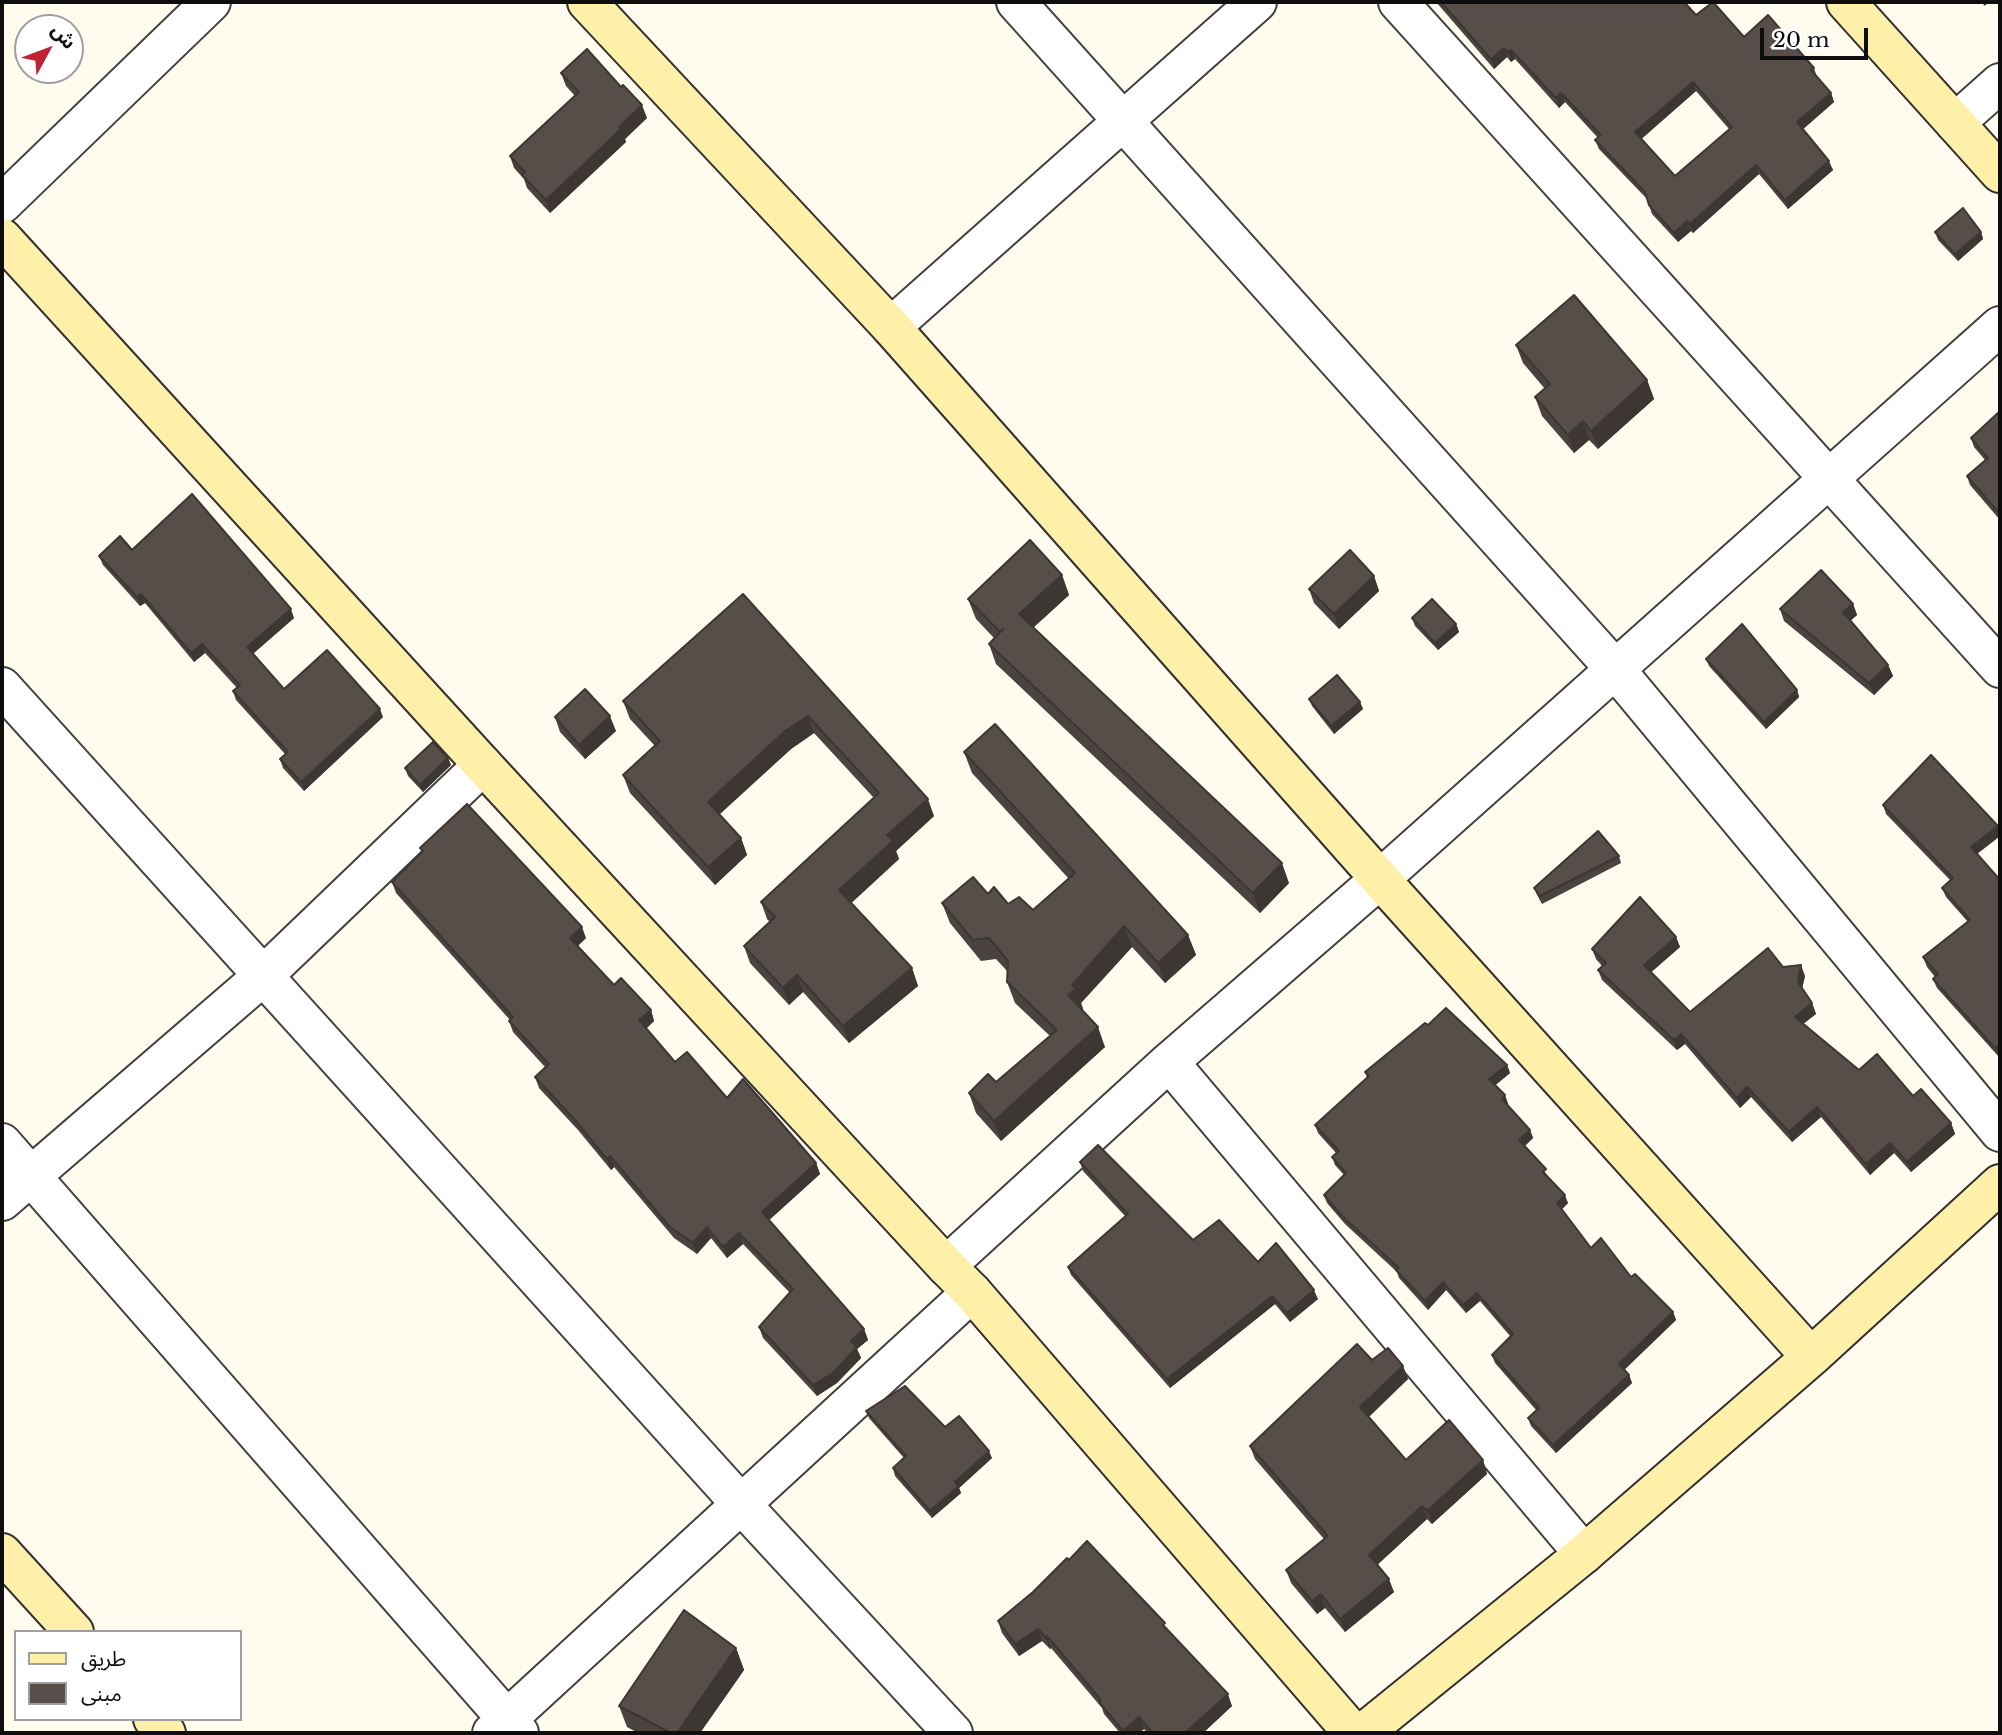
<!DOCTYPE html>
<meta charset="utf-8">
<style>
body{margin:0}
#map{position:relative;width:2002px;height:1735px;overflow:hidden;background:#fffbee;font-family:"Libre Baskerville","Noto Sans Arabic",serif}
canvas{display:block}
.frame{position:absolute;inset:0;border:4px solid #0e0e0e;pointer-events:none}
.legend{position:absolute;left:14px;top:1630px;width:228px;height:91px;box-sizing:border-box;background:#fff;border:2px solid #9f9f9f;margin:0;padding:9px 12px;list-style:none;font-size:21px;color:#0e0e0e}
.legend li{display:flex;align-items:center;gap:14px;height:35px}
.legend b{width:35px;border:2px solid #9f9f9f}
.north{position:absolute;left:14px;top:14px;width:70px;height:70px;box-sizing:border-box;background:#fff;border:2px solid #9f9f9f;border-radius:50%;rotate:49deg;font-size:19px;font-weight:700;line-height:28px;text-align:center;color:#0e0e0e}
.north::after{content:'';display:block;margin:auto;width:24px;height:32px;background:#c12234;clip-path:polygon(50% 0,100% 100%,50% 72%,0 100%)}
.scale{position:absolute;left:1760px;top:28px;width:108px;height:32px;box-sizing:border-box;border:4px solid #0e0e0e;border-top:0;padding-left:9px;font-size:21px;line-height:24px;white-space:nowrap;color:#0e0e0e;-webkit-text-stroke:5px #fff;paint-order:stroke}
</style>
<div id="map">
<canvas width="2002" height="1735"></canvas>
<div class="frame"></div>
<ul class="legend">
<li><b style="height:9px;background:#fff0a9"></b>طريق</li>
<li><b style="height:19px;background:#574e4a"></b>مبنى</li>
</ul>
<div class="north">ش</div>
<div class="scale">20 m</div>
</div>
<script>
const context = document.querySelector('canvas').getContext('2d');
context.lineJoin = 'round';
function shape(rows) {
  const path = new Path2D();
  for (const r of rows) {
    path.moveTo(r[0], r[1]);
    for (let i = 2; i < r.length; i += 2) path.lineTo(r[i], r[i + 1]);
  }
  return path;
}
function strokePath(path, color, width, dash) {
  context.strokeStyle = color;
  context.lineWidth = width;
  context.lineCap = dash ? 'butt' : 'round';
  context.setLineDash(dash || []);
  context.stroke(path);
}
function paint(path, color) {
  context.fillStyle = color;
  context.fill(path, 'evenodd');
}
const street = shape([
 [1016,2,1615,669,2000,1132],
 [1398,2,2000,668],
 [1955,123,2000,83],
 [2,204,211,2],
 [891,327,1257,2],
 [2,687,741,1504,953,1733],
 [1169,1062,1584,1554],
 [2,1143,519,1733],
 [2,1201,263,976,483,765],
 [946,1266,1169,1062,1380,879,2000,326],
 [492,1733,972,1292]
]);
const secondary = shape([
 [587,2,891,327,1380,879,1811,1357],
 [1846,2,2000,173],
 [2,238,483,765,946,1266,972,1292,1353,1733],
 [2,1553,74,1632],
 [153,1719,166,1733],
 [1363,1733,1584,1554,1811,1357,2000,1184]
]);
strokePath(street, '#414141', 42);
strokePath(secondary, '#303030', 42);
strokePath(street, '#fff', 38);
strokePath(secondary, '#fff0a9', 38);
paint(shape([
 [1436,2,1684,2,1696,15,1814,68,1817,77,1831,93,1834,102,1803,129,1833,170,1788,209,1759,174,1693,233,1691,231,1678,242,1652,214,1647,199,1599,149,1595,140,1598,138,1565,102,1559,108,1515,59,1511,62,1507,57,1494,69],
 [1696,91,1729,129,1675,176,1641,139],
 [561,73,647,118,625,139,626,142,550,213,527,188,524,179,514,168,510,156,575,96,566,86],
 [1935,232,1981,232,1983,239,1958,261,1938,240],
 [1516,345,1647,380,1654,399,1598,449,1589,440,1574,453,1542,416,1535,397,1545,389,1523,363],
 [2000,411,2000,520,1970,485,1967,476,1985,460,1974,447,1971,438],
 [132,550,294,618,253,654,284,689,383,717,304,791,283,768,280,759,285,754,236,700,233,691,237,688,205,653,194,662,145,603,140,606,103,565,99,556],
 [1062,575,1069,595,1033,628,1289,883,1260,913,996,664,989,644,994,638,976,619,968,599],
 [1374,576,1379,591,1339,629,1314,603,1309,589],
 [743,594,934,816,896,851,899,859,851,903,912,968,918,986,849,1043,803,992,789,1005,750,963,744,946,770,922,767,919,761,902,874,798,814,733,791,749,719,815,741,838,747,855,715,885,630,793,623,775,655,746,630,719,623,701],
 [1853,604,1857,615,1850,621,1888,665,1893,676,1874,695,1784,621,1780,609],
 [1412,618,1456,624,1459,632,1438,650,1415,626],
 [1706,659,1797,690,1799,697,1766,729,1709,666],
 [1309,699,1360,702,1363,709,1334,734,1312,706],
 [555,717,616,731,585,759,560,732],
 [964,752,1188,935,1196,955,1165,983,1132,947,1081,1003,1083,1009,1082,1010,1105,1047,1001,1141,976,1113,969,1093,996,1082,1050,1036,1015,1003,1007,982,1008,972,996,959,981,961,950,923,942,903,988,894,1008,904,1033,910,1069,879,972,773],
 [448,758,451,765,423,792,408,776,405,768],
 [1883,805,1998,826,2000,831,2000,836,1977,854,1999,1057,1937,988,1933,979,1935,977,1927,967,1923,957,1968,922,1946,897,1942,888,1950,880,1886,814],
 [420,848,586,938,578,946,614,985,651,1010,654,1021,646,1029,675,1062,727,1098,816,1163,820,1174,769,1220,864,1329,868,1340,857,1349,861,1358,837,1383,817,1396,763,1338,759,1327,790,1293,743,1244,727,1258,711,1238,697,1254,674,1238,614,1167,611,1170,578,1130,539,1088,535,1077,545,1067,513,1032,509,1021,510,1020,396,893,392,882,422,853],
 [1619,856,1621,863,1542,904,1537,895,1534,888],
 [1676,937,1680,947,1651,972,1690,1012,1783,967,1805,976,1802,989,1812,1003,1816,1014,1803,1024,1859,1070,1913,1096,1951,1123,1955,1134,1911,1172,1894,1153,1870,1175,1821,1117,1792,1142,1751,1097,1740,1108,1685,1044,1677,1050,1602,980,1598,970,1602,966,1596,959,1592,949],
 [1428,1025,1507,1065,1510,1073,1495,1085,1505,1095,1508,1104,1507,1105,1530,1130,1533,1138,1525,1146,1568,1203,1562,1209,1591,1248,1631,1277,1673,1312,1676,1320,1624,1370,1629,1375,1632,1383,1556,1453,1531,1426,1528,1418,1536,1410,1495,1363,1492,1355,1510,1336,1480,1301,1466,1313,1446,1290,1428,1310,1399,1278,1397,1272,1345,1224,1327,1203,1324,1195,1344,1175,1335,1165,1332,1157,1336,1153,1318,1133,1315,1125,1367,1078,1365,1072],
 [1080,1162,1193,1240,1258,1262,1318,1299,1290,1322,1275,1304,1170,1388,1071,1275,1068,1267,1125,1216,1083,1171],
 [1372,1360,1403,1366,1408,1379,1369,1417,1406,1460,1483,1460,1487,1474,1432,1524,1427,1519,1378,1564,1394,1592,1345,1632,1325,1608,1317,1614,1291,1583,1286,1570,1324,1539,1255,1459,1250,1446],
 [866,1411,945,1427,992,1458,959,1488,961,1493,932,1518,895,1476,893,1468,904,1458,869,1418],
 [998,1621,1167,1629,1232,1706,1203,1733,1147,1733,1144,1729,1139,1733,1120,1733,1104,1714,1102,1708,1051,1648,1050,1649,1042,1641,1019,1656,1002,1633],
 [736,1648,744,1670,700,1733,638,1733,627,1727,619,1706]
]), '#4b4340');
paint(shape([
 [1983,2,1990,2,1984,6],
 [1504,48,1507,57,1494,69,1491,59],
 [1511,50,1515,59,1511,62,1508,52],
 [1693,82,1696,91,1638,142,1635,132],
 [1561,93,1565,102,1559,108,1556,98],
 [1831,93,1834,102,1801,131,1797,122],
 [642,105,647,118,625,139,626,142,550,213,546,200],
 [1829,161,1833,170,1788,209,1785,200],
 [1756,165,1759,174,1693,233,1690,224],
 [1687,221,1691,231,1678,242,1674,233],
 [1981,232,1983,239,1958,261,1955,254],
 [1647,380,1654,399,1598,449,1591,431],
 [1583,421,1589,440,1574,453,1568,435],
 [1062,575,1069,595,1026,634,1019,614],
 [1374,576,1379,591,1339,629,1334,614],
 [141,594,145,603,140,606,137,597],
 [1853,604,1857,615,1847,624,1843,612],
 [291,609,294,618,250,656,247,647],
 [1456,624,1459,632,1438,650,1435,643],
 [202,644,205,653,194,662,191,653],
 [1888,665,1893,676,1874,695,1869,683],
 [1797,690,1799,697,1766,729,1764,722],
 [1360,702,1363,709,1334,734,1331,726],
 [380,709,383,717,304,791,301,782],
 [610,716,616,731,585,759,579,745],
 [808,716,814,733,791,749,714,819,708,802,785,731],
 [448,758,451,765,423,792,420,785],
 [928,799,934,816,896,851,899,859,846,908,839,890,887,835],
 [1998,826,2000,831,2000,836,1974,856,1971,847],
 [741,838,747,855,715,885,708,867],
 [1282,863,1289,883,1260,913,1253,893],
 [1124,926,1132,947,1081,1003,1083,1009,1076,1015,1068,995,1072,985],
 [582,927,586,938,574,949,570,938],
 [1188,935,1196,955,1165,983,1158,963],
 [1676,937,1680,947,1648,975,1644,965],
 [1801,965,1805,976,1801,992,1798,982],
 [912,968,918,986,849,1043,843,1026],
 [797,975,803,992,789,1005,783,988],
 [1812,1003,1816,1014,1799,1027,1795,1017],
 [651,1010,654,1021,643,1031,639,1020],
 [1098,1027,1105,1047,1001,1141,994,1121],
 [1681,1034,1685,1044,1677,1050,1674,1040],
 [2000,1044,2000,1056,1999,1057,1995,1048],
 [1507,1065,1510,1073,1492,1088,1489,1079],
 [1747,1087,1751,1097,1740,1108,1737,1098],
 [1505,1095,1508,1104,1505,1107,1502,1099],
 [1817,1107,1821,1117,1792,1142,1789,1132],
 [1951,1123,1955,1134,1911,1172,1907,1162],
 [1530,1130,1533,1138,1522,1148,1519,1140],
 [1890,1143,1894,1153,1870,1175,1866,1164],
 [610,1156,614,1167,611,1170,607,1159],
 [816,1163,820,1174,766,1223,762,1212],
 [1565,1195,1568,1203,1560,1211,1557,1203],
 [707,1227,711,1238,697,1254,693,1243],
 [739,1233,743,1244,727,1258,723,1247],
 [1443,1282,1446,1290,1428,1310,1425,1301],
 [1314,1290,1318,1299,1290,1322,1287,1313],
 [1477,1293,1480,1301,1466,1313,1463,1305],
 [1272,1296,1275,1304,1170,1388,1167,1379],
 [1673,1312,1676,1320,1622,1372,1619,1364],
 [864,1329,868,1340,857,1349,861,1358,837,1383,817,1396,813,1385,851,1341],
 [1403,1366,1408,1379,1365,1420,1360,1407],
 [1629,1375,1632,1383,1556,1453,1553,1445],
 [989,1451,992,1458,959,1488,961,1493,932,1518,930,1511,955,1482],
 [1483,1460,1487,1474,1432,1524,1427,1511],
 [1422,1506,1427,1519,1374,1568,1369,1555],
 [1389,1579,1394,1592,1345,1632,1340,1619],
 [1321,1594,1325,1608,1317,1614,1312,1601],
 [1038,1629,1042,1641,1019,1656,1015,1644],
 [1047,1636,1051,1648,1050,1649,1045,1637],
 [736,1648,744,1670,700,1733,677,1733],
 [1228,1694,1232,1706,1203,1733,1185,1733],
 [1139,1717,1144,1729,1139,1733,1124,1733,1123,1731]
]), '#3d3734');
const building = shape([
 [1441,2,1684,2,1696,15,1713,2,1744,37,1768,15,1814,68,1811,70,1831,93,1797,122,1829,161,1785,200,1756,165,1690,224,1687,221,1674,233,1649,205,1645,192,1595,140,1601,135,1561,93,1556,98,1511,50,1508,52,1504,48,1491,59,1441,2],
 [1693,82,1732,127,1675,176,1635,132,1693,82],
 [587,49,621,87,623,85,642,105,619,127,621,129,546,200,522,175,525,172,510,156,579,92,561,73,587,49],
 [1963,208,1981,232,1955,254,1935,232,1963,208],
 [1574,295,1647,380,1591,431,1583,421,1568,435,1535,397,1550,384,1516,345,1574,295],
 [2000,411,2000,514,1967,476,1988,458,1971,438,2000,411],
 [192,494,291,609,247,647,284,689,327,650,380,709,301,782,280,759,288,752,233,691,240,685,202,644,191,653,141,594,137,597,99,556,120,536,132,550,192,494],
 [1030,540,1062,575,1019,614,1282,863,1253,893,989,644,1003,629,1000,632,968,599,1030,540],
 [1350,550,1374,576,1334,614,1309,589,1350,550],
 [1821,570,1853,604,1843,612,1888,665,1869,683,1780,609,1821,570],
 [743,594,928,799,887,835,893,841,839,890,912,968,843,1026,797,975,783,988,744,946,775,917,761,902,879,793,808,716,785,731,708,802,741,838,708,867,623,775,660,741,623,701,743,594],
 [1432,599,1456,624,1435,643,1412,618,1432,599],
 [1742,624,1797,690,1764,722,1706,659,1742,624],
 [1337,675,1360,702,1331,726,1309,699,1337,675],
 [585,689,610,716,579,745,555,717,585,689],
 [995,724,1188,935,1158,963,1124,926,1072,985,1076,989,1068,995,1098,1027,994,1121,969,1093,988,1074,996,1082,1057,1030,1007,982,1008,961,989,938,973,940,942,903,973,877,988,894,994,887,1008,904,1019,897,1033,910,1075,873,964,752,995,724],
 [433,742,448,758,420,785,405,768,433,742],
 [1931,755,1998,826,1971,847,2000,880,2000,1044,1995,1048,1933,979,1938,974,1923,957,1970,920,1942,888,1953,878,1883,805,1931,755],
 [467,804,582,927,570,938,614,985,621,978,651,1010,639,1020,675,1062,687,1052,727,1098,743,1079,816,1163,762,1212,864,1329,851,1341,857,1347,833,1373,813,1385,759,1327,793,1289,739,1233,723,1247,707,1227,693,1243,670,1227,610,1156,607,1159,574,1119,535,1077,549,1064,509,1021,513,1017,392,882,423,851,420,848,467,804],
 [1598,831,1619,856,1540,896,1534,888,1598,831],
 [1640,897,1676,937,1644,965,1690,1012,1768,948,1783,967,1801,965,1798,982,1812,1003,1795,1017,1859,1070,1877,1054,1913,1096,1921,1089,1951,1123,1907,1162,1890,1143,1866,1164,1817,1107,1789,1132,1747,1087,1737,1098,1681,1034,1674,1040,1598,970,1606,963,1592,949,1640,897],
 [1446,1008,1507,1065,1489,1079,1505,1095,1502,1099,1530,1130,1519,1140,1546,1169,1543,1172,1565,1195,1557,1203,1591,1248,1601,1238,1631,1277,1635,1274,1673,1312,1619,1364,1629,1375,1553,1445,1528,1418,1539,1408,1492,1355,1513,1334,1477,1293,1463,1305,1443,1282,1425,1301,1396,1270,1399,1268,1342,1216,1324,1195,1346,1173,1332,1157,1339,1151,1315,1125,1369,1076,1365,1072,1425,1023,1428,1025,1446,1008],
 [1098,1145,1193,1240,1219,1220,1258,1262,1276,1243,1314,1290,1287,1313,1272,1296,1167,1379,1068,1267,1128,1214,1080,1162,1098,1145],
 [1357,1344,1372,1360,1388,1348,1403,1366,1360,1407,1406,1460,1449,1420,1483,1460,1427,1511,1422,1506,1369,1555,1389,1579,1340,1619,1321,1594,1312,1601,1286,1570,1328,1536,1250,1446,1357,1344],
 [905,1386,945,1427,959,1416,989,1451,955,1482,959,1486,930,1511,893,1468,906,1456,866,1411,905,1386],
 [1087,1541,1165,1623,1163,1625,1228,1694,1185,1733,1153,1733,1139,1717,1123,1731,1099,1702,1101,1700,1047,1636,1045,1637,1038,1629,1015,1644,998,1621,1033,1592,1067,1558,1069,1560,1087,1541],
 [684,1610,736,1648,677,1733,671,1733,619,1706,684,1610]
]);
paint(building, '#574e4a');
strokePath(building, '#3d3734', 2);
</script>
